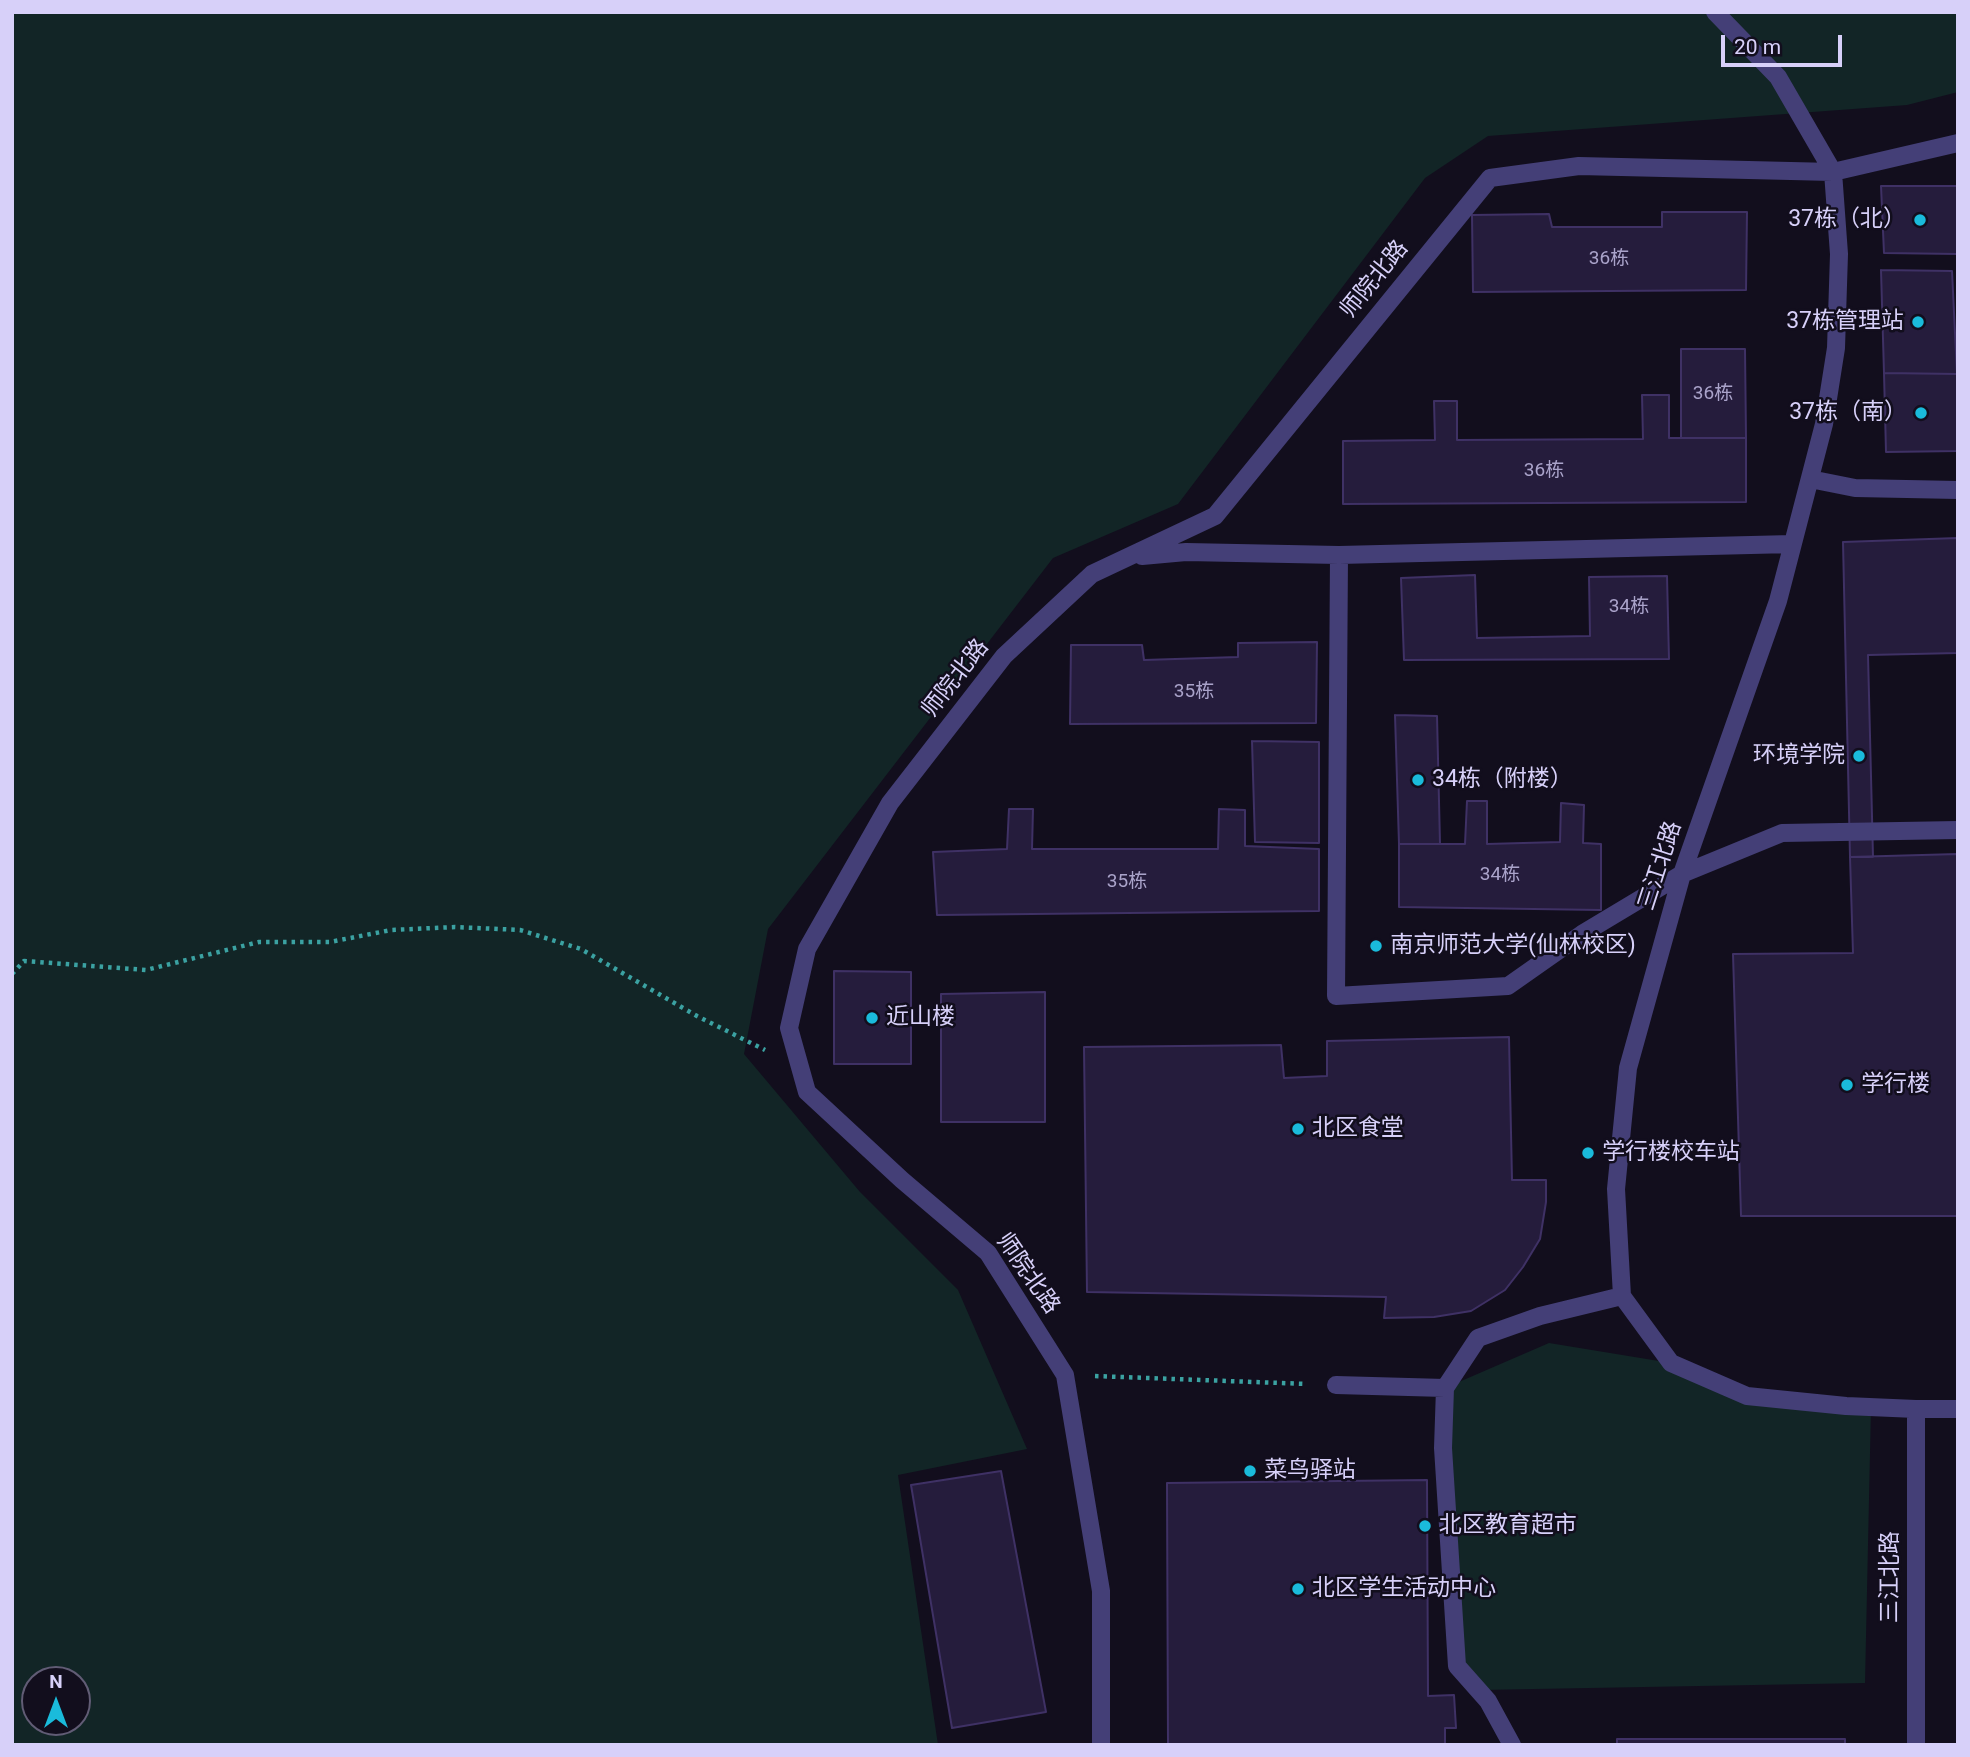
<!DOCTYPE html>
<meta charset="utf-8">
<style>
body{margin:0}
#map{position:relative;width:1970px;height:1757px;overflow:hidden;background:#120e1d;font-family:Roboto,sans-serif}
canvas{display:block}
.frame{position:absolute;inset:0;border:14px solid #d7d0f9;pointer-events:none}
.north{position:absolute;left:21px;top:1666px;width:70px;height:70px;box-sizing:border-box;background:#120e1d;border:2px solid #615c75;border-radius:50%;rotate:0deg;font-size:19px;font-weight:700;line-height:28px;text-align:center;color:#d7d0f9}
.north::after{content:'';display:block;margin:auto;width:24px;height:32px;background:#1abbdb;clip-path:polygon(50% 0,100% 100%,50% 72%,0 100%)}
.scale{position:absolute;left:1721px;top:35px;width:121px;height:32px;box-sizing:border-box;border:4px solid #d7d0f9;border-top:0;padding-left:9px;font-size:21px;line-height:24px;white-space:nowrap;color:#d7d0f9;-webkit-text-stroke:5px #120e1d;paint-order:stroke}
</style>
<div id="map">
<canvas width="1970" height="1757"></canvas>
<div class="frame"></div>
<div class="north">N</div>
<div class="scale">20 m</div>
</div>
<script>
const context = document.querySelector('canvas').getContext('2d');
context.lineJoin = 'round';
function paint(path, color) {
  context.fillStyle = color;
  context.fill(path, 'evenodd');
}
function shape(rows) {
  const path = new Path2D();
  for (const r of rows) {
    path.moveTo(r[0], r[1]);
    for (let i = 2; i < r.length; i += 2) path.lineTo(r[i], r[i + 1]);
  }
  return path;
}
function strokePath(path, color, width, dash) {
  context.strokeStyle = color;
  context.lineWidth = width;
  context.lineCap = dash ? 'butt' : 'round';
  context.setLineDash(dash || []);
  context.stroke(path);
}
function write(font, color, halo, rows, align = 'center') {
  context.font = font + ' Roboto,"Noto Sans SC",sans-serif';
  context.lineWidth = 5;
  context.setLineDash([]);
  context.textBaseline = 'middle';
  context.strokeStyle = halo;
  context.fillStyle = color;
  for (const [text, x, y, turn = 0] of rows) {
    context.save();
    context.translate(x, y);
    context.rotate((+turn || 0) * Math.PI / 180);
    context.textAlign = isNaN(turn) ? turn : align;
    if (halo) context.strokeText(text, 0, 0);
    context.fillText(text, 0, 0);
    context.restore();
  }
}
paint(shape([
 [12,12,1958,12,1958,92,1907,105,1488,136,1425,178,1178,504,1053,558,768,929,744,1054,860,1192,958,1290,1027,1449,898,1475,938,1745,12,1745],
 [35,1680,77,1680,77,1722,35,1722],
 [1549,1343,1671,1363,1747,1396,1871,1407,1865,1683,1479,1690,1457,1666,1445,1388]
]), '#122526');
const building = shape([
 [1881,186,1958,186,1958,254,1884,253,1881,186],
 [1662,212,1747,212,1746,290,1473,292,1472,215,1549,214,1552,227,1662,227,1662,212],
 [1881,270,1952,271,1957,374,1884,373,1881,270],
 [1681,349,1745,349,1746,438,1681,438,1681,349],
 [1884,373,1958,374,1958,451,1886,452,1884,373],
 [1642,395,1669,395,1669,438,1746,438,1746,502,1343,504,1343,441,1435,440,1434,401,1457,401,1457,440,1643,439,1642,395],
 [1958,538,1958,653,1868,655,1873,857,1850,857,1843,542,1958,538],
 [1475,575,1477,638,1590,636,1589,577,1667,576,1669,659,1404,660,1401,578,1475,575],
 [1317,642,1316,723,1070,724,1071,645,1142,645,1144,660,1238,657,1238,643,1317,642],
 [1395,715,1437,716,1440,844,1399,844,1395,715],
 [1252,741,1319,742,1319,843,1255,842,1252,741],
 [1467,801,1487,801,1487,844,1560,842,1561,803,1584,805,1583,843,1601,844,1601,910,1399,907,1399,844,1465,844,1467,801],
 [1009,809,1033,809,1032,849,1218,849,1219,809,1245,810,1245,846,1319,849,1319,911,937,915,933,852,1007,849,1009,809],
 [1958,854,1958,1216,1741,1216,1733,954,1853,953,1850,857,1958,854],
 [834,971,911,972,911,1064,834,1064,834,971],
 [1045,992,1045,1122,941,1122,941,994,1045,992],
 [1509,1037,1512,1180,1546,1180,1546,1202,1540,1239,1523,1267,1505,1290,1471,1311,1434,1317,1384,1318,1386,1297,1087,1292,1084,1047,1281,1045,1284,1078,1327,1076,1327,1041,1509,1037],
 [1001,1471,1046,1712,952,1728,911,1485,1001,1471],
 [1427,1480,1428,1696,1454,1695,1456,1728,1445,1728,1445,1745,1168,1745,1167,1483,1427,1480],
 [1617,1739,1845,1739,1845,1745,1617,1745,1617,1739]
]);
paint(building, '#251c3c');
strokePath(building, '#3f3165', 2);
strokePath(shape([
 [12,974,24,961,146,970,259,942,330,942,391,930,455,927,520,930,581,949,697,1016,765,1050],
 [1095,1376,1307,1384]
]), '#3ba2a2', 4.5, [3.5, 5]);
strokePath(shape([
 [1715,12,1778,77,1833,172,1839,254,1836,348,1824,424,1778,601,1682,874,1628,1068,1616,1189,1622,1296,1671,1363,1747,1396,1846,1406,1916,1409,1916,1745],
 [1810,479,1855,488,1958,490],
 [1339,555,1336,996,1508,986,1582,934,1682,874,1782,833,1958,830],
 [1142,556,1186,552,1339,555,1792,544],
 [1336,1385,1445,1388],
 [1916,1409,1958,1409],
 [1101,1745,1101,1591,1065,1375,988,1253,902,1180,807,1092,789,1028,807,949,890,803,1004,656,1092,574,1215,516,1490,178,1579,166,1833,172,1958,143],
 [1512,1745,1488,1701,1457,1666,1443,1448,1445,1388,1478,1338,1540,1316,1622,1296]
]), '#443f77', 18);
for (const [x, y, r, color] of [
 [1920,220,7,"#1abbdb"],
 [1918,322,7,"#1abbdb"],
 [1921,413,7,"#1abbdb"],
 [1859,756,7,"#1abbdb"],
 [1418,780,7,"#1abbdb"],
 [1376,946,7,"#1abbdb"],
 [872,1018,7,"#1abbdb"],
 [1847,1085,7,"#1abbdb"],
 [1298,1129,7,"#1abbdb"],
 [1588,1153,7,"#1abbdb"],
 [1250,1471,7,"#1abbdb"],
 [1425,1526,7,"#1abbdb"],
 [1298,1589,7,"#1abbdb"]
]) {
  const dot = new Path2D();
  dot.arc(x, y, r, 0, 2 * Math.PI);
  context.fillStyle = color;
  context.fill(dot);
  strokePath(dot, '#120e1d', 2.5);
}
write('19px', '#aaa3ca', null, [
 ["36栋",1609,259],
 ["36栋",1713,394],
 ["36栋",1544,471],
 ["34栋",1629,607],
 ["35栋",1194,692],
 ["34栋",1500,875],
 ["35栋",1127,882]
]);
write('23px', '#d7d0f9', '#120e1d', [
 ["37栋（北）",1906,220,"right"],
 ["37栋管理站",1904,322,"right"],
 ["37栋（南）",1907,413,"right"],
 ["环境学院",1845,756,"right"],
 ["34栋（附楼）",1432,780],
 ["南京师范大学(仙林校区)",1390,946],
 ["近山楼",886,1018],
 ["学行楼",1861,1085],
 ["北区食堂",1312,1129],
 ["学行楼校车站",1602,1153],
 ["菜鸟驿站",1264,1471],
 ["北区教育超市",1439,1526],
 ["北区学生活动中心",1312,1589]
], 'left');
write('23px', '#d7d0f9', '#120e1d', [
 ["师院北路",1375,280,-51],
 ["师院北路",956,679,-52],
 ["三江北路",1661,866,-72],
 ["师院北路",1027,1274,55],
 ["三江北路",1891,1577,-90]
]);
</script>
